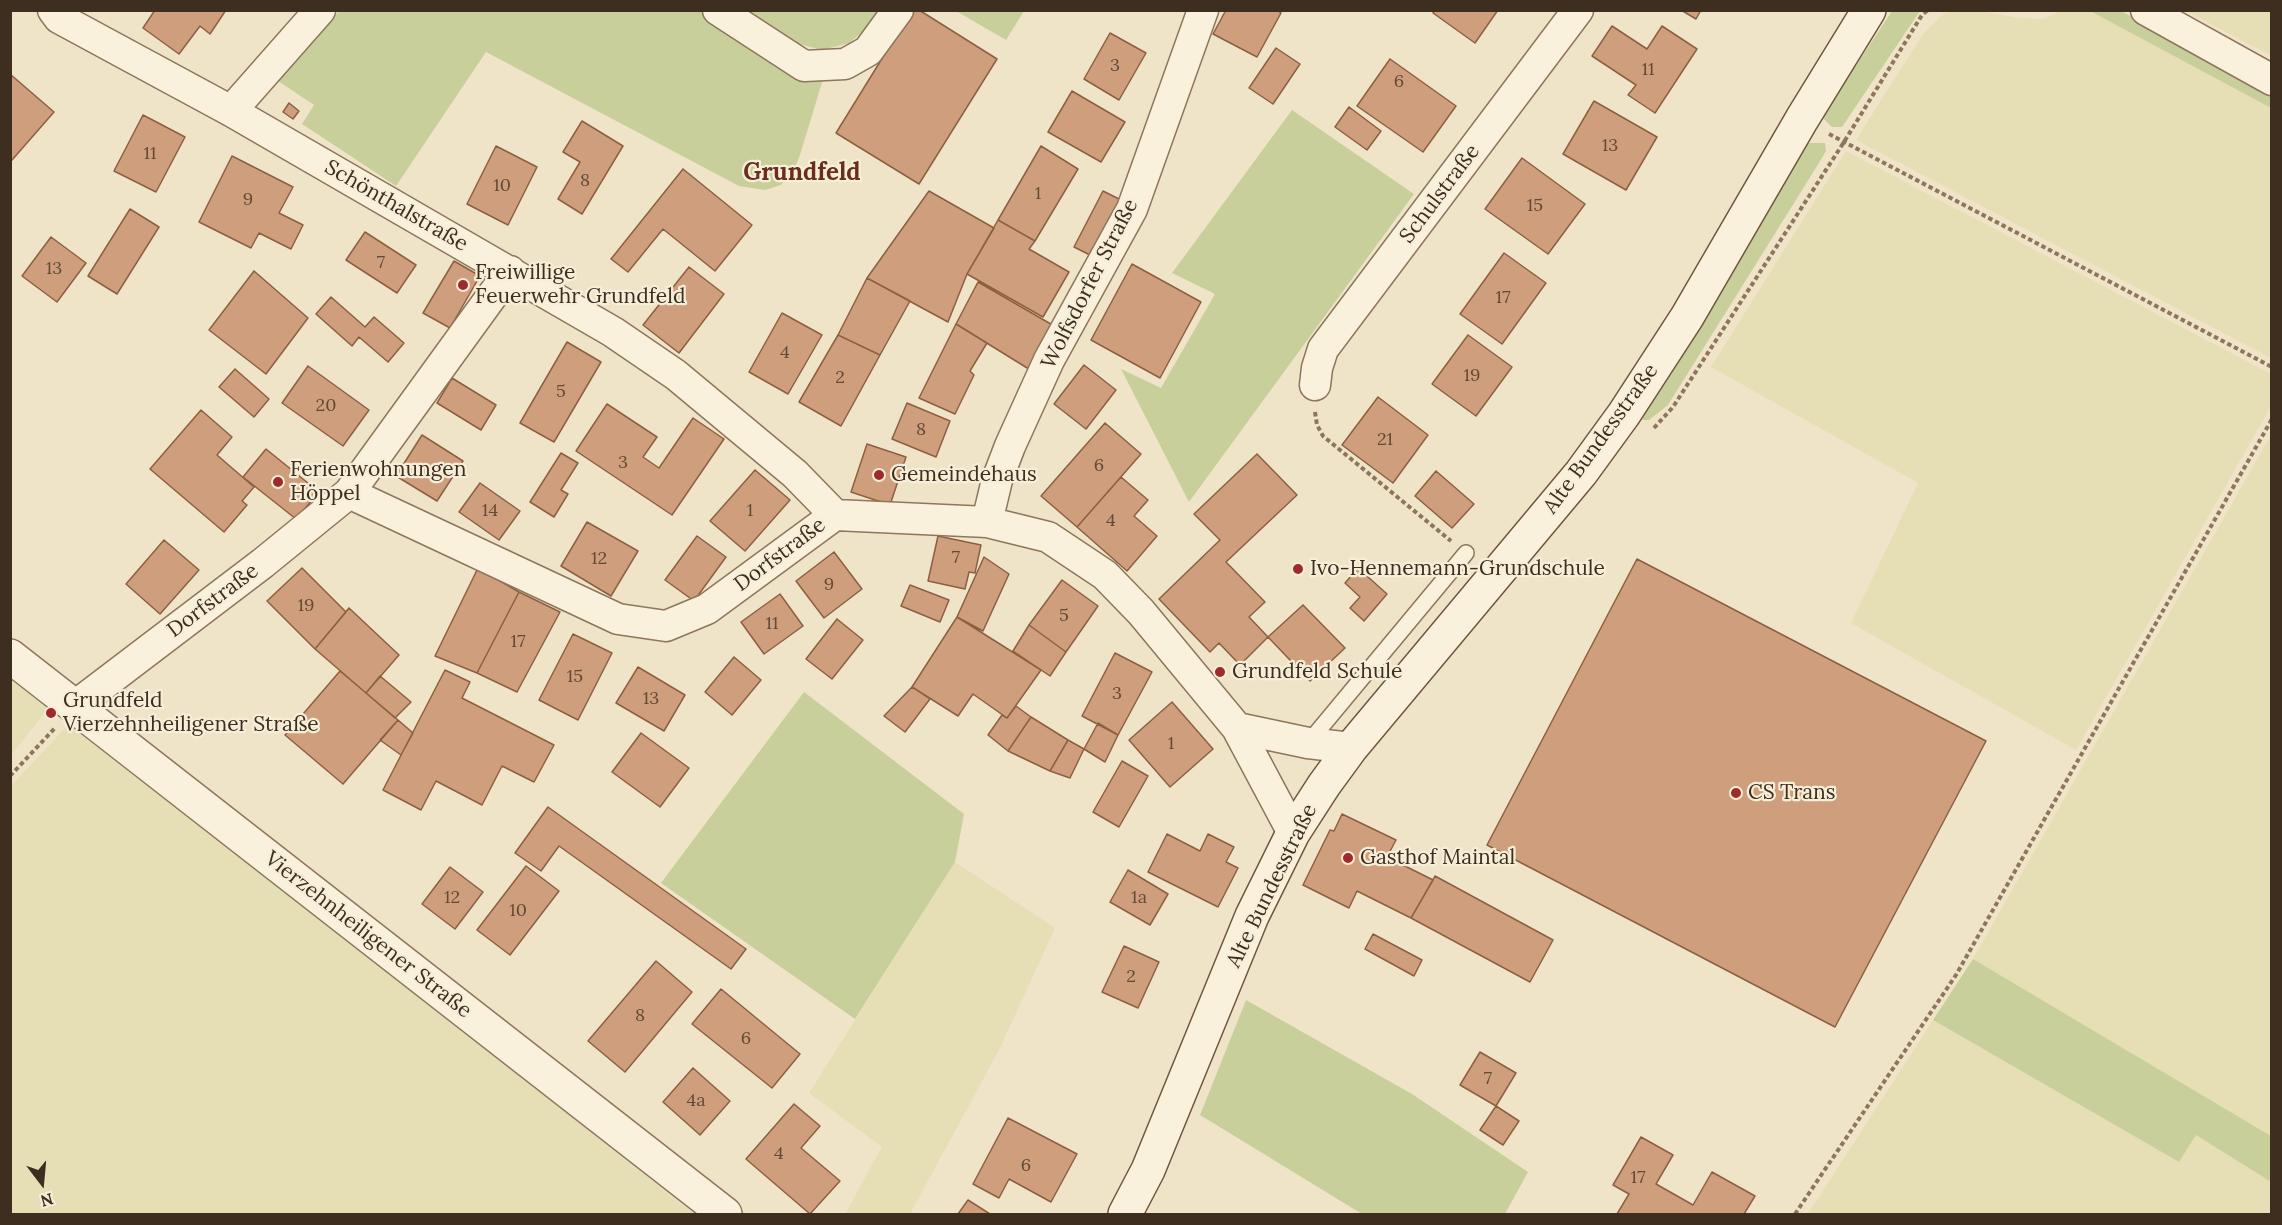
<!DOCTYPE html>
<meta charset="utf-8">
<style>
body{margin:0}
#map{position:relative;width:2282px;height:1225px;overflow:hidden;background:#f0e4c8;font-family:Lora,serif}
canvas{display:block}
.frame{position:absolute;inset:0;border:12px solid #3d2e20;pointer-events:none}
.north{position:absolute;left:12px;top:1153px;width:60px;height:60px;-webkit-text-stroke:4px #f7eed8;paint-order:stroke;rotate:164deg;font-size:16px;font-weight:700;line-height:24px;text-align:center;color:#3d2e20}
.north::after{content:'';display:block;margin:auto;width:21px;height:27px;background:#3d2e20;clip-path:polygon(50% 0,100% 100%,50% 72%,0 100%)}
</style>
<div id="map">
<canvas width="2282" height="1225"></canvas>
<div class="frame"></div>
<div class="north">N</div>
</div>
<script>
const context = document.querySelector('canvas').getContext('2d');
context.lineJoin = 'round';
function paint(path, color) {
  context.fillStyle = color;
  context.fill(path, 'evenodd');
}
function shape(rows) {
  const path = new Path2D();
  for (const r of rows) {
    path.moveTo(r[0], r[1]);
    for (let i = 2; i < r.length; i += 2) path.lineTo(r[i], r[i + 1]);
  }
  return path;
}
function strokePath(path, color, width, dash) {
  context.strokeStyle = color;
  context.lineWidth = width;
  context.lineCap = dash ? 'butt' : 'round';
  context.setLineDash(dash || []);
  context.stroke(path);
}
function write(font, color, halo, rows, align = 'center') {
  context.font = font + ' Lora,serif';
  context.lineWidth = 4.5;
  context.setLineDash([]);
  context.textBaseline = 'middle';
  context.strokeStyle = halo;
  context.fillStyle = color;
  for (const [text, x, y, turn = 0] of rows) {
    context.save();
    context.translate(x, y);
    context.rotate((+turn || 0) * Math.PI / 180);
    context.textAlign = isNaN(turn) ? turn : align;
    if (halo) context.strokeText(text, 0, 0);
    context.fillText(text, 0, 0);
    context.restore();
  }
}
paint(shape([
 [1960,10,1981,11,2019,18,2044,19,2061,11,2090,11,2271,108,2271,358,1856,140,1923,34,1945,13],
 [2186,11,2271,11,2271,55,2252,46],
 [1846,151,2271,374,2271,406,2076,750,1851,623,1918,483,1711,367],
 [2271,435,2271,1136,1973,959],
 [11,680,48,709,11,755],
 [68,725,346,938,694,1214,11,1214,10,787],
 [955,862,1055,928,1000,1048,910,1214,845,1214,882,1147,809,1093],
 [1933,1020,2179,1162,2196,1135,2271,1182,2271,1214,1808,1214]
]), '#e6deb5');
paint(shape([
 [340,10,701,11,800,70,823,79,800,155,793,172,781,185,765,190,739,186,486,52,396,186,302,124,314,105,278,81],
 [740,11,882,11,873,23,849,43,822,50,795,43],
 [956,11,1024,11,1006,40],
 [1892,11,1920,11,1842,127,1832,127,1822,117],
 [2090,11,2121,11,2271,89,2271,108],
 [1292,110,1414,194,1189,502,1121,369,1161,388,1215,294,1172,273],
 [1807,143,1825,143,1826,151,1819,163,1668,405,1649,420,1642,420,1652,397],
 [804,692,964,814,955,862,855,1019,661,883],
 [1973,959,2271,1136,2271,1182,2196,1135,2179,1162,1933,1020],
 [1246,1000,1412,1094,1528,1172,1505,1214,1362,1214,1200,1115]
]), '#c9cf9b');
const building = shape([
 [155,10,226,10,210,34,200,26,179,54,143,28,155,10],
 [912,10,919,10,997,59,919,184,836,133,912,10],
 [1226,10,1277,10,1281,13,1257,57,1213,34,1226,10],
 [1435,10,1498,10,1475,43,1433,13,1435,10],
 [1681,10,1701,10,1696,19,1681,10],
 [1612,26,1647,49,1662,26,1697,49,1655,113,1628,95,1636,85,1592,56,1612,26],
 [1110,33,1146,53,1119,100,1084,79,1110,33],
 [1276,48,1300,64,1273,104,1249,88,1276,48],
 [1390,59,1456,106,1423,152,1357,106,1390,59],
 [10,74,54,112,12,160,10,159,10,74],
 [1072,91,1125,122,1101,162,1048,132,1072,91],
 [1594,101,1657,137,1626,190,1563,154,1594,101],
 [289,103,299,111,293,119,283,112,289,103],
 [1349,107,1381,131,1367,150,1335,127,1349,107],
 [143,115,185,137,156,192,114,171,143,115],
 [582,121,623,146,582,214,558,199,580,162,563,152,582,121],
 [496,146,537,167,508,225,467,204,496,146],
 [1041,146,1078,169,1035,241,998,220,1041,146],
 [232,156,293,187,279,213,303,225,291,249,259,233,251,248,199,222,232,156],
 [1522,158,1585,204,1548,254,1485,209,1522,158],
 [683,169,752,225,715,271,663,229,628,272,611,259,683,169],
 [929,191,994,228,967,274,948,322,867,278,929,191],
 [1103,191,1127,203,1098,259,1074,247,1103,191],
 [130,209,159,227,117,294,88,276,130,209],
 [998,220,1035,241,1029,249,1069,272,1043,317,967,274,998,220],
 [365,232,416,265,397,293,346,260,365,232],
 [51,237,86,263,57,302,22,276,51,237],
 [1504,253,1546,283,1502,344,1460,314,1504,253],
 [454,261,480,276,450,328,423,313,454,261],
 [1132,264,1201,302,1160,378,1091,340,1132,264],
 [689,267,724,294,679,353,643,325,689,267],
 [254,271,308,318,266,374,209,330,254,271],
 [867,278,910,301,880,355,838,335,867,278],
 [978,282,1056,327,1032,371,956,324,978,282],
 [331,297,365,327,374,317,404,343,388,362,359,337,352,346,316,314,331,297],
 [782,313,822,335,788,394,749,372,782,313],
 [956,324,987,343,970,371,974,375,955,414,919,398,956,324],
 [838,335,880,355,841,426,799,402,838,335],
 [1468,335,1512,367,1476,416,1432,384,1468,335],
 [567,342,601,362,554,442,520,423,567,342],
 [1084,365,1116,390,1086,429,1054,404,1084,365],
 [308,366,369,410,343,446,282,403,308,366],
 [235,369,269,399,254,417,219,387,235,369],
 [452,378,496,405,481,430,437,403,452,378],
 [1378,397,1428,435,1393,483,1342,445,1378,397],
 [907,403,950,421,936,457,892,439,907,403],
 [607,404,657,437,643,457,659,468,693,418,724,439,672,515,576,451,607,404],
 [201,410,232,437,217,455,254,487,242,501,247,505,224,532,150,469,201,410],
 [1105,423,1141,454,1077,527,1041,496,1105,423],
 [422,435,463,461,437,501,396,476,422,435],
 [867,444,906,457,890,505,851,492,867,444],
 [266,449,319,492,296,519,243,477,266,449],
 [561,453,578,463,561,490,568,494,554,517,530,502,561,453],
 [1257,454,1297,495,1226,562,1265,602,1249,617,1268,637,1240,665,1219,643,1210,652,1159,599,1220,540,1194,514,1257,454],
 [755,470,790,500,745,551,710,521,755,470],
 [1436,471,1474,504,1452,528,1415,496,1436,471],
 [1121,477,1148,500,1134,516,1157,536,1127,571,1077,527,1121,477],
 [480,483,520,511,499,540,459,512,480,483],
 [587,522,638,551,611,596,561,566,587,522],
 [697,536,726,557,694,601,665,580,697,536],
 [938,536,981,545,975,573,969,572,965,589,928,581,938,536],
 [164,540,199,570,160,614,126,584,164,540],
 [834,552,862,589,824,618,796,581,834,552],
 [984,557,1009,574,983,631,957,617,984,557],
 [1637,559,1986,741,1835,1027,1487,845,1637,559],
 [302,568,346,612,315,649,267,601,302,568],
 [478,568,519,592,477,673,435,656,478,568],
 [1358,568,1387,594,1364,621,1350,608,1360,597,1345,583,1358,568],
 [1062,580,1098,606,1066,652,1029,625,1062,580],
 [910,585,949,600,940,622,901,606,910,585],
 [519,592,560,612,517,692,477,673,519,592],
 [780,594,803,626,764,654,741,622,780,594],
 [1303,605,1345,648,1310,681,1268,637,1303,605],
 [349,608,399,655,366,693,315,649,349,608],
 [957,617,1041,670,1007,718,973,694,958,716,912,687,957,617],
 [837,619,863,640,832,679,806,659,837,619],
 [1029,625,1066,652,1050,676,1013,651,1029,625],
 [573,634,612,653,578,720,539,700,573,634],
 [1115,653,1152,672,1118,735,1082,716,1115,653],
 [734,657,761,680,732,715,705,692,734,657],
 [638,667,685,695,664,731,616,703,638,667],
 [445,670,470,682,462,698,554,745,534,782,502,766,482,805,436,781,421,810,383,790,445,670],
 [340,671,398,720,343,784,285,735,340,671],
 [380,676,411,702,395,718,366,693,380,676],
 [912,687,930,699,905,732,884,716,912,687],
 [1172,702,1213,749,1170,787,1129,740,1172,702],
 [1016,706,1031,717,1008,751,988,735,1002,715,1007,718,1016,706],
 [1031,717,1068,740,1050,771,1008,751,1031,717],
 [398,720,413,733,401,755,380,740,398,720],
 [1098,723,1118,735,1105,762,1084,749,1098,723],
 [641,733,689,768,660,807,612,772,641,733],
 [1068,740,1084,749,1070,778,1050,771,1068,740],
 [1122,761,1148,776,1119,827,1093,812,1122,761],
 [548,807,746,949,731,969,559,846,541,871,515,853,548,807],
 [1342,814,1396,840,1387,857,1433,880,1411,918,1357,891,1349,908,1303,885,1330,830,1334,831,1342,814],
 [1167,834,1200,851,1208,834,1234,847,1226,862,1238,868,1218,907,1148,872,1167,834],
 [526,866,559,891,510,955,477,930,526,866],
 [450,867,483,892,455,929,422,904,450,867],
 [1128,870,1168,894,1150,925,1110,902,1128,870],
 [1435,876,1553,940,1530,982,1411,918,1435,876],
 [1373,934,1422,960,1414,976,1365,949,1373,934],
 [1124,946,1159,962,1138,1008,1102,992,1124,946],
 [656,961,692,992,625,1072,588,1041,656,961],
 [721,989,800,1054,772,1088,692,1024,721,989],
 [1480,1052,1516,1073,1496,1106,1460,1085,1480,1052],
 [693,1068,730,1101,700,1135,663,1102,693,1068],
 [794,1104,820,1126,801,1148,840,1181,810,1214,746,1159,794,1104],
 [1496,1106,1519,1121,1503,1145,1480,1130,1496,1106],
 [1008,1118,1077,1154,1051,1202,1009,1179,999,1198,973,1184,1008,1118],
 [1641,1137,1673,1155,1656,1184,1693,1205,1712,1172,1755,1196,1744,1214,1617,1214,1629,1194,1613,1185,1641,1137],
 [968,1200,990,1214,958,1214,968,1200]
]);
paint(building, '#cf9f7d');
strokePath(building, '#8d5f41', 1.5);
const service = shape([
 [1308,743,1466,553]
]);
const minor = shape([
 [53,10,59,18,231,111,613,332,676,375,795,474,835,515],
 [718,10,804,66,845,64,868,51,898,10],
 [2146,10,2272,80],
 [231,111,320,10],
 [1315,385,1317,368,1323,349,1578,10],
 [349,493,618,619,666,626,707,609,835,515,987,522,1048,537,1105,575,1141,612,1237,728,1293,833],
 [987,522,997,480,1010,446,1049,360,1132,209,1203,10],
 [75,706,263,563,349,493,510,271],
 [1237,728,1308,743,1351,748]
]);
const tertiary = shape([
 [10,656,725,1214]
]);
const secondary = shape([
 [1125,1214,1148,1170,1252,916,1293,833,1324,785,1351,748,1581,473,1624,414,1687,317,1802,119,1869,10]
]);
strokePath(service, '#8d765c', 18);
strokePath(minor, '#8d765c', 33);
strokePath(tertiary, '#8d765c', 36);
strokePath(secondary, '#6f573f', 36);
strokePath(shape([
 [1829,134,2272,367],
 [1315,412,1317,425,1323,436,1451,541],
 [1654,428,1673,407,1844,142,1922,15,1928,10],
 [10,776,55,728],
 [1795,1214,1956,975,2272,419]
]), '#8d765c', 4, [4.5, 3]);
strokePath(service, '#faf1dc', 15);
strokePath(minor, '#faf1dc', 30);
strokePath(tertiary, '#faf1dc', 33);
strokePath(secondary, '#faf1dc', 33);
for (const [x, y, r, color] of [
 [463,285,6,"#9e2a2b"],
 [879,475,6,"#9e2a2b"],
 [278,482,6,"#9e2a2b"],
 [1298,569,6,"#9e2a2b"],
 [1220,672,6,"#9e2a2b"],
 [51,713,6,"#9e2a2b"],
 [1736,793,6,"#9e2a2b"],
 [1348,858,6,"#9e2a2b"]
]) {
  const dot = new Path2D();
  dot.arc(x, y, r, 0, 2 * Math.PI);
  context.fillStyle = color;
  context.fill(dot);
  strokePath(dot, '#f7eed8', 2);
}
write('18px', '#624a37', null, [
 ["3",1115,66],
 ["11",1648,70],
 ["6",1399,82],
 ["13",1610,146],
 ["11",150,154],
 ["8",585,181],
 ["10",502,186],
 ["1",1038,194],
 ["9",248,200],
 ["15",1535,206],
 ["7",381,263],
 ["13",54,269],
 ["17",1503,298],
 ["4",785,353],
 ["19",1472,376],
 ["2",840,378],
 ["5",561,392],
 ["20",326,406],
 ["8",921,430],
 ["21",1385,440],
 ["3",623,463],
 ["6",1099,466],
 ["14",490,511],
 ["1",750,511],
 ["4",1111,521],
 ["7",956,558],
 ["12",599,559],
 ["9",829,585],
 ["19",306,606],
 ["5",1064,616],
 ["11",772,624],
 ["17",518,642],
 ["15",575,677],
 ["3",1117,694],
 ["13",651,699],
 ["1",1171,744],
 ["12",452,898],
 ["1a",1139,898],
 ["10",518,911],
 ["2",1131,977],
 ["8",640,1016],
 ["6",746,1039],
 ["7",1488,1079],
 ["4a",696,1101],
 ["4",779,1154],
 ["6",1026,1166],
 ["17",1638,1178]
]);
write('21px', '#3d2e20', '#f7eed8', [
 ["Schulstraße",1440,194,-53],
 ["Schönthalstraße",396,206,30],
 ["Wolfsdorfer Straße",1090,284,-63],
 ["Alte Bundesstraße",1601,439,-54],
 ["Dorfstraße",780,555,-37],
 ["Dorfstraße",213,601,-37],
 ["Alte Bundesstraße",1272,886,-64],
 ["Vierzehnheiligener Straße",368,935,38]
]);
write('21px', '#3d2e20', '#f7eed8', [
 ["Freiwillige",475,273],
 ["Feuerwehr Grundfeld",475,297],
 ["Ferienwohnungen",290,470],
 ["Höppel",290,494],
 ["Gemeindehaus",891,475],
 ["Ivo-Hennemann-Grundschule",1310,569],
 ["Grundfeld Schule",1232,672],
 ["Grundfeld",63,701],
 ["Vierzehnheiligener Straße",63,725],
 ["CS Trans",1748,793],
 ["Gasthof Maintal",1360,858]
], 'left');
write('bold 24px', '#6b2e1e', '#f7eed8', [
 ["Grundfeld",802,173]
]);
</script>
